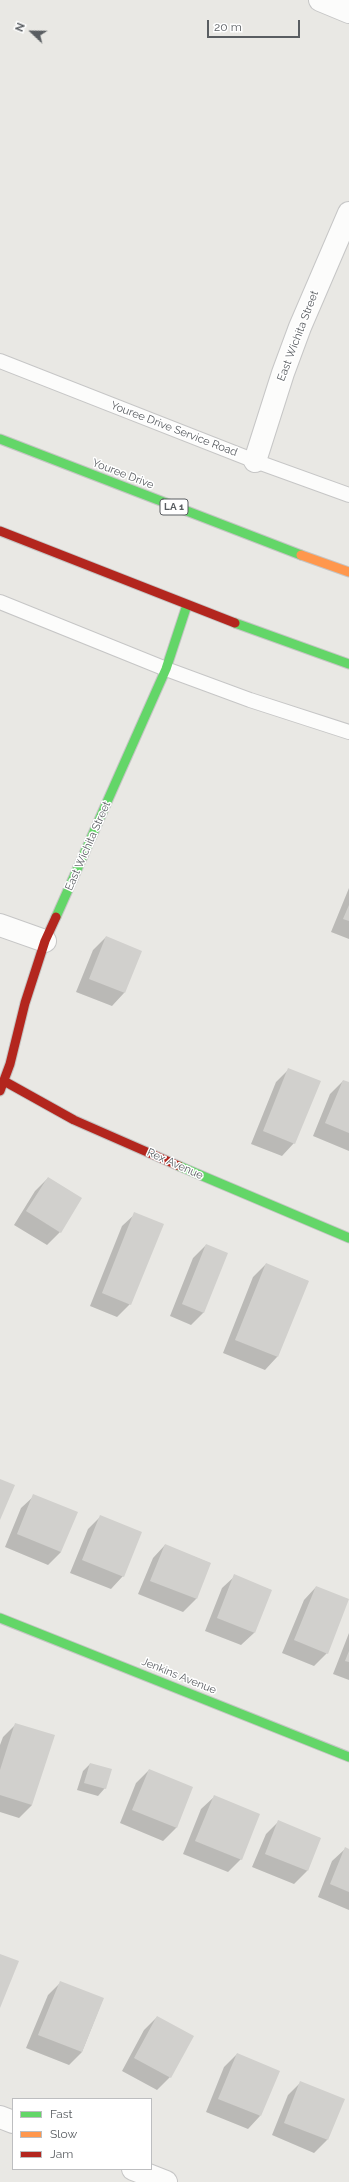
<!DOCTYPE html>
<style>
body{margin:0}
#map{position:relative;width:349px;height:2182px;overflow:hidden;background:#e9e8e4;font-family:Raleway,sans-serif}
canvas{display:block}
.legend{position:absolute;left:12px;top:2098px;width:140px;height:72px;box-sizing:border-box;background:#fff;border:1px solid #bdbec0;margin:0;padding:5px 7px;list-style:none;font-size:12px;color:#595d61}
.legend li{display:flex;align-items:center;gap:8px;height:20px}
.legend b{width:20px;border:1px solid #bdbec0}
.north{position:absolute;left:12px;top:12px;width:40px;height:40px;-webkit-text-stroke:3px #fff;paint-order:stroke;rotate:292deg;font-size:11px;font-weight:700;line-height:16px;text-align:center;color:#595d61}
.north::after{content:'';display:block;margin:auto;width:14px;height:18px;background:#595d61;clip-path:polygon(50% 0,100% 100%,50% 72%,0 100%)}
.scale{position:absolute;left:207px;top:20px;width:93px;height:18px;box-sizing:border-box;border:2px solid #595d61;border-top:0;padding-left:5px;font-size:12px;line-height:14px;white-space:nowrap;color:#595d61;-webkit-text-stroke:3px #fff;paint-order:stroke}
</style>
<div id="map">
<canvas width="349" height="2182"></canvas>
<ul class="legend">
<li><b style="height:5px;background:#63d668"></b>Fast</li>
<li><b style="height:5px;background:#ff974d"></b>Slow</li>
<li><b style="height:5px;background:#b3261e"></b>Jam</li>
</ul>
<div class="north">N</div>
<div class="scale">20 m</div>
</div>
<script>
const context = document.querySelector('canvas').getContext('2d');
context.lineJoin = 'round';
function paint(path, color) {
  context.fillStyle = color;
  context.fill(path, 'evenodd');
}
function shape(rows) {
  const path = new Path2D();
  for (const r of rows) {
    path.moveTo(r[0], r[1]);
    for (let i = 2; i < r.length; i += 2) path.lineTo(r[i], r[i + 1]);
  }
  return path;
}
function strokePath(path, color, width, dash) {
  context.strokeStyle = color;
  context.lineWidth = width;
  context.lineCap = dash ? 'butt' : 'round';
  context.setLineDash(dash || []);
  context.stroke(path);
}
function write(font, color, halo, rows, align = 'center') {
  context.font = font + ' Raleway,sans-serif';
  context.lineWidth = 3;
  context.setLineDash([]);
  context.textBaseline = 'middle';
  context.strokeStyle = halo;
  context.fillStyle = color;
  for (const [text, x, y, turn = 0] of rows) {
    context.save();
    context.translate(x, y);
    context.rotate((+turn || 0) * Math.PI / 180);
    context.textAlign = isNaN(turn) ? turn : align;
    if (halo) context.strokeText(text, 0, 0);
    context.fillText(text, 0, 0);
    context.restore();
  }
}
paint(shape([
 [349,888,349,939,331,932],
 [106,937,141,952,124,993,112,1006,76,992,93,950],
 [289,1069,294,1143,282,1156,251,1144,276,1082],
 [343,1081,349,1083,349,1151,313,1136,330,1094],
 [48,1178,60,1232,47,1245,14,1225,35,1191],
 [135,1214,130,1304,117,1317,90,1306,122,1226],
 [206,1245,204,1312,191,1325,170,1316,193,1258],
 [266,1264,308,1281,277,1357,265,1370,223,1353,253,1277],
 [34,1496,61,1552,48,1565,5,1547,21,1508],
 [100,1517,123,1576,111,1589,70,1573,88,1529],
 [165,1545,210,1563,196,1599,183,1612,138,1594,153,1558],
 [235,1576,271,1590,254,1633,241,1645,205,1631,222,1588],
 [316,1587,327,1653,314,1666,282,1653,304,1600],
 [349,1633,349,1680,333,1674],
 [16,1724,32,1805,19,1818,0,1812,0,1745,3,1737],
 [90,1764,105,1788,98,1796,77,1790,83,1771],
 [149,1770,192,1788,176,1828,163,1841,120,1823,136,1783],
 [214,1797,241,1859,228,1872,183,1854,201,1809],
 [278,1822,320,1838,307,1871,294,1884,252,1867,266,1834],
 [345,1849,349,1850,349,1910,318,1897,332,1861],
 [61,1982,103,1999,82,2052,69,2065,26,2048,48,1995],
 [157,2017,170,2077,157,2090,122,2071,144,2030],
 [237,2054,260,2116,248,2129,206,2112,224,2067],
 [301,2082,343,2100,327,2140,314,2153,272,2135,288,2095]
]), '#0003');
paint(shape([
 [349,905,349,921,343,919],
 [106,936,142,951,125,993,89,979],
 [288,1068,321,1081,295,1144,263,1131],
 [343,1080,349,1082,349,1133,325,1123],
 [48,1177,82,1198,61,1233,26,1211],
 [134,1212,164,1224,131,1305,102,1293],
 [206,1244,228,1253,204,1313,182,1304],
 [266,1263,309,1281,278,1357,235,1340],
 [0,1479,15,1485,0,1520],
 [33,1494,78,1512,61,1552,17,1534],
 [100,1515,142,1532,124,1577,82,1560],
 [165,1544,211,1563,197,1599,150,1581],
 [234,1574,272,1590,255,1633,217,1618],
 [316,1586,349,1599,328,1654,294,1640],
 [349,1651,349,1662,345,1661],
 [15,1723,55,1735,32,1805,0,1795,0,1770],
 [90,1763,112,1769,106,1789,84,1783],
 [149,1769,193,1787,177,1828,132,1810],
 [214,1795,260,1814,242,1860,195,1841],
 [278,1820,321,1838,308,1871,265,1854],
 [345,1847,349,1849,349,1892,330,1884],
 [0,1954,19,1961,0,2008],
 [60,1981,104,1998,82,2052,38,2035],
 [157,2016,194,2036,171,2078,134,2058],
 [237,2053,280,2071,261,2116,218,2099],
 [300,2081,345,2099,328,2140,284,2123]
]), '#d1d0cd');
const lane = shape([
 [0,361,255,461,349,495],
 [0,602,166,669,250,700,349,732]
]);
const street = shape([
 [320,0,349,12],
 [255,461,283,373,300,327,349,213],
 [0,925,45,941],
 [0,2117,13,2122],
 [133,2169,166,2182]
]);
const fast = shape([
 [0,439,301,555],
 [235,623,349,664],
 [56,917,166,669,187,605],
 [179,1166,349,1238],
 [0,1618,349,1757]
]);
const slow = shape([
 [301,555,349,572]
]);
const jam = shape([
 [0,531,235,623],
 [4,1081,74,1120,179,1166],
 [0,1091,10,1064,25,1003,45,941,56,917]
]);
strokePath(lane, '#c6c6c6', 16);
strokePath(street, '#c6c6c6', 24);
strokePath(fast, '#c5c5c4', 11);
strokePath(slow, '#c5c5c4', 11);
strokePath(jam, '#c5c5c4', 11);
strokePath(lane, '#fcfcfb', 14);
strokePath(street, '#fcfcfb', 22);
strokePath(fast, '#63d668', 9);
strokePath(slow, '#ff974d', 9);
strokePath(jam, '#b3261e', 9);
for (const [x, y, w] of [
 [174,507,28]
]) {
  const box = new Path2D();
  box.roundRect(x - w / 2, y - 8, w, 16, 3);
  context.fillStyle = '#fff';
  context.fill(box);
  strokePath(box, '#595d61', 1);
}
write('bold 10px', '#595d61', null, [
 ["LA 1",174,507]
]);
write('11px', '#595d61', '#fff', [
 ["East Wichita Street",298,336,-69],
 ["Youree Drive Service Road",174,429,21],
 ["Youree Drive",123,474,21],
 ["East Wichita Street",88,846,-66],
 ["Rex Avenue",175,1164,24],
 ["Jenkins Avenue",179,1676,22]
]);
</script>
